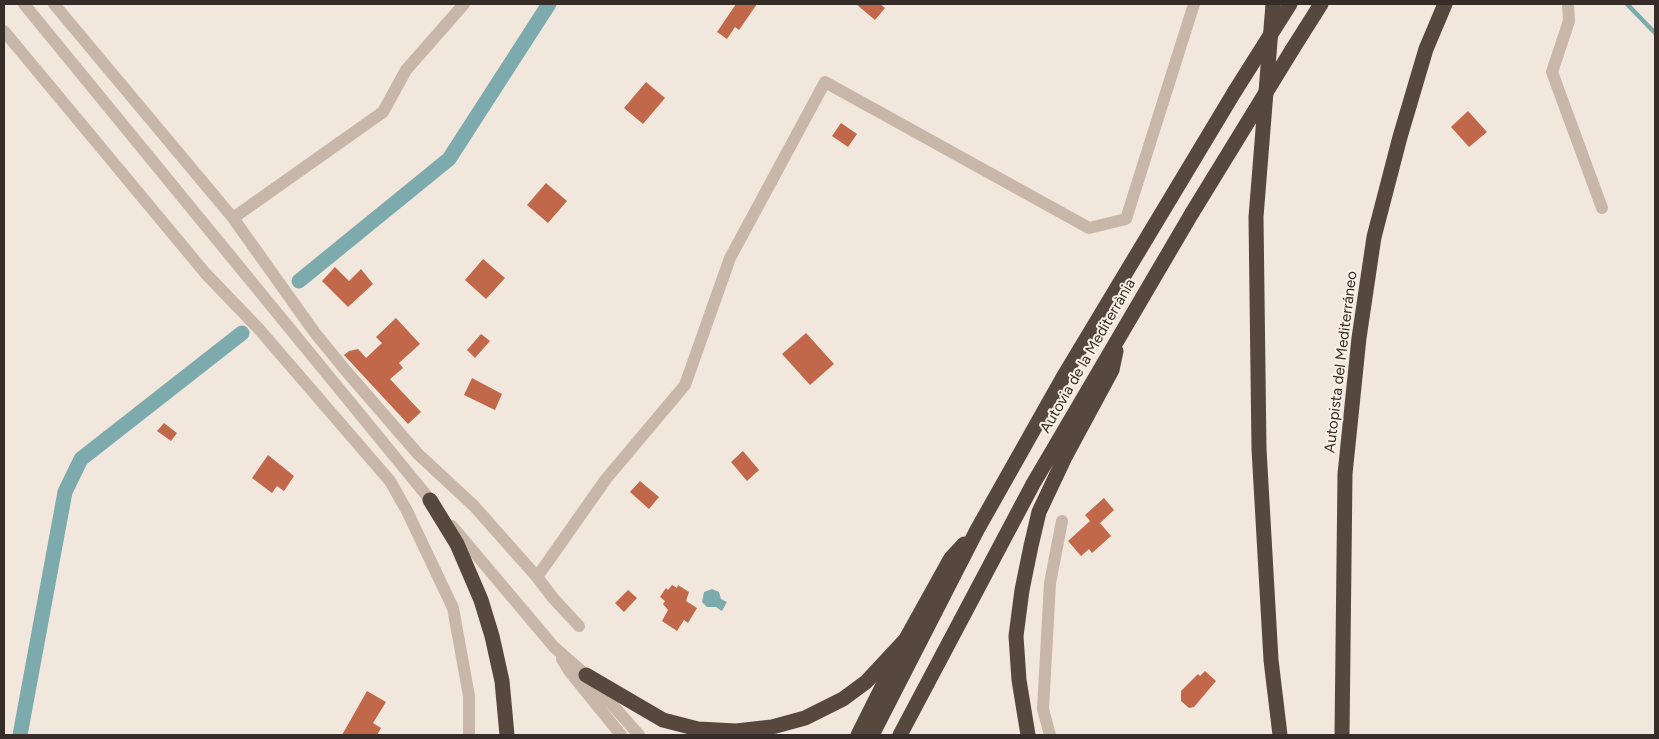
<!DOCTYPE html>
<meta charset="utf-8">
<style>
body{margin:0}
#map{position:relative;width:1659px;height:739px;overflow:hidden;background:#f1e7dc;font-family:Figtree,sans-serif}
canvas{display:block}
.frame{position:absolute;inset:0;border:5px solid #362c28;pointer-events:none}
</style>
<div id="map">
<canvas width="1659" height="739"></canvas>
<div class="frame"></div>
</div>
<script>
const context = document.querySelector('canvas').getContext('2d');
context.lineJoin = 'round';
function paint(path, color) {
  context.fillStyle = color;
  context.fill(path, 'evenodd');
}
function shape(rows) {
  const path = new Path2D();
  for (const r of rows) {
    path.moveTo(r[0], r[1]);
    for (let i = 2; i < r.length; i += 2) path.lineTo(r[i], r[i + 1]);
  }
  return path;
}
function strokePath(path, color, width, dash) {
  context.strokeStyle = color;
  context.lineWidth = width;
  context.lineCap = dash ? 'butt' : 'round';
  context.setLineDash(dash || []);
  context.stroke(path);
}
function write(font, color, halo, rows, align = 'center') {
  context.font = font + ' Figtree,sans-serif';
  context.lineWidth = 4;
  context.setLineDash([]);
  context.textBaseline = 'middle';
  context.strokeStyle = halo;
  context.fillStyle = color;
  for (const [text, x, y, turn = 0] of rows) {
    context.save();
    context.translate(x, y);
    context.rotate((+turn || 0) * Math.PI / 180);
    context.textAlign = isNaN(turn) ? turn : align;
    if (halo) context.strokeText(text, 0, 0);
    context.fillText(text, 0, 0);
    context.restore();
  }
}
paint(shape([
 [712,589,719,592,721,599,727,602,722,611,716,607,707,607,702,602,704,592]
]), '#7caaad');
strokePath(shape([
 [1627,4,1655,33]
]), '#7caaad', 4.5);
strokePath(shape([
 [299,281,449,159,549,4],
 [20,735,65,492,81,459,242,333]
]), '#7caaad', 15);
paint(shape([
 [736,4,757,4,739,30,735,27,727,39,717,32],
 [856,4,880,4,885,8,875,20],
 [646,82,665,98,643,124,624,108],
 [1468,111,1487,132,1469,147,1451,127],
 [841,123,857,134,848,147,832,136],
 [546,183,567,201,548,223,527,205],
 [483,259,505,278,486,299,465,280],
 [335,267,349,281,361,269,373,284,348,307,322,281],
 [396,318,420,344,399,363,403,368,390,379,421,412,408,424,344,355,349,351,358,349,366,358,382,343,376,337],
 [806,333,834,364,810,385,782,354],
 [481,334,490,341,475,358,467,350],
 [472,378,502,394,495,410,464,395],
 [164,423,177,433,171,441,157,431],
 [743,451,759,470,747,481,731,462],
 [268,455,294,476,284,491,277,486,272,493,252,478],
 [640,481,659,497,649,509,630,492],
 [1104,498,1114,510,1100,523,1111,536,1092,553,1089,549,1081,556,1068,541,1090,521,1085,515],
 [672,585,677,588,678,585,689,592,686,601,697,608,688,623,684,620,677,631,662,621,668,610,663,604,665,601,660,597,666,588,668,590],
 [628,590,637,598,624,612,615,603],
 [1205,671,1216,681,1194,707,1189,708,1181,701,1181,691,1198,674,1200,676],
 [367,691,386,702,373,723,381,728,377,735,342,735]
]), '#c1684a');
strokePath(shape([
 [24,4,436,507],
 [54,4,233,218,383,112,406,70,464,4],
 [1568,4,1569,21,1552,72,1602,208],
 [4,31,206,274,258,328,390,481,407,511,453,608,469,696,469,735],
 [233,218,315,333,347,372,418,454,474,506,537,577],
 [452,526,554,647,586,675,639,735],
 [579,626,553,598,537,577,606,479,685,385,730,258,825,82,1089,228,1126,219,1194,4],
 [562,659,570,672,621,735],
 [1050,735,1043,709,1050,583,1062,521]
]), '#c8b7a8', 12);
strokePath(shape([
 [1273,4,1256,217,1259,449,1271,660,1280,735],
 [1292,50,1321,4],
 [430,500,457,544,481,600,492,636,502,681,507,735],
 [586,675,663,720,698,729,736,731,772,727,805,718,843,699,866,682,906,639],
 [858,735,906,639,951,558,964,544],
 [872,735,977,530,1065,374,1235,91],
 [900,735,1033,484,1192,213],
 [1028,735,1019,680,1016,636,1022,590,1031,546,1039,512,1065,457,1112,370,1116,351],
 [1342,735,1345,474,1359,338,1374,237,1400,137,1426,49,1445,4]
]), '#56473f', 15);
strokePath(shape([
 [1235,91,1290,4],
 [1192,213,1292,50]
]), '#56473f', 15);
write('15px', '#362c28', '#f9f1e8', [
 ["Autovia de la Mediterrània",1088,356,-60],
 ["Autopista del Mediterráneo",1341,362,-83]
]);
</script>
